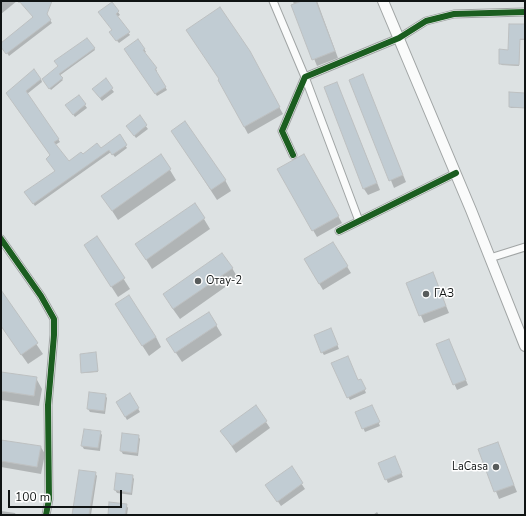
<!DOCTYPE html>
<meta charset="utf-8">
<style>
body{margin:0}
#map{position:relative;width:526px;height:516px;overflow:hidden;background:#dde2e3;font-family:"Nunito Sans",sans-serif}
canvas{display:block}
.frame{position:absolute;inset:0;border:2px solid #101414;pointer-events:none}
.scale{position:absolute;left:8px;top:490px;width:114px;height:18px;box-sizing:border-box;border:2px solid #101414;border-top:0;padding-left:5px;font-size:12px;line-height:14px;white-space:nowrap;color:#101414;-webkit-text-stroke:3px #fff;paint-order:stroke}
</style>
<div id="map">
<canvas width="526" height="516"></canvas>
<div class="frame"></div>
<div class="scale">100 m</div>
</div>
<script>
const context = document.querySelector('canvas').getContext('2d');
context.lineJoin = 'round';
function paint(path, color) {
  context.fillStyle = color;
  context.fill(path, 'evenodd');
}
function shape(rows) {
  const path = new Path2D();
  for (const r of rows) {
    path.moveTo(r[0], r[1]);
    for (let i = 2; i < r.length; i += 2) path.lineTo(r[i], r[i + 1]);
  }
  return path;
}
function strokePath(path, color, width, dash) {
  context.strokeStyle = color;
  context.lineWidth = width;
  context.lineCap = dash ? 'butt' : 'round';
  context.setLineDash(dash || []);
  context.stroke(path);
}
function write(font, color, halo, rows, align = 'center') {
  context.font = font + ' "Nunito Sans",sans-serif';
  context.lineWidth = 3;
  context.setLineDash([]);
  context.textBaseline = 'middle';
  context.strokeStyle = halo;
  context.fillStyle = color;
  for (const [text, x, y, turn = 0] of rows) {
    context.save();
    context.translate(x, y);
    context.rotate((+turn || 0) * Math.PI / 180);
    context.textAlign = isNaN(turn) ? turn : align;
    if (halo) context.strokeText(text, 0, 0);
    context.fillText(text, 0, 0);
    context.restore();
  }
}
paint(shape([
 [1,1,21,1,19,3,17,1,1,14],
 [293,1,317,1,338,58,317,66,293,6,294,5],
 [112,3,120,15,117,17,130,35,119,43,112,35],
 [43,10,52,23,9,56,1,44],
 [525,25,525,40,520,40,519,66,501,65],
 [94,48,95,50,59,76,63,80,51,90,44,81],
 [144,49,146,52,144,53,156,69,157,71,156,72,167,90,157,96,127,52],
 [253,59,283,114,248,134,219,80],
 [362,75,406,182,394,188,351,80],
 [41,79,42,82,27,94,58,139,60,142,55,145,69,162,100,149,119,136,127,148,115,157,111,152,35,206,27,195,56,171,51,156,9,96],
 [105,80,114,92,102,101,95,92],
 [337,83,380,190,368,195,364,189],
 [525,94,525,108,511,108,510,107],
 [79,96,87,108,75,117,68,108],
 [139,117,148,129,136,138,129,129],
 [172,131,225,180,231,191,217,200],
 [161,155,176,180,118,220,109,206],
 [304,155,342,223,317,237,278,170],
 [195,204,210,229,152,269,137,245],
 [97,237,130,289,118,297,91,255],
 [333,243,351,273,323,290,305,260],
 [232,268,238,278,180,319,170,305],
 [433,274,449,313,424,323,408,284],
 [1,292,43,354,28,364,1,326],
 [122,314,156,337,161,347,149,356],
 [216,325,222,335,182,362,174,350],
 [332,332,339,349,324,355,322,352],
 [437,345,451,345,468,385,457,390],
 [96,353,98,372,83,373,82,372],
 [1,373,36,378,42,389,39,406,1,400],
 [358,381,362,383,366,393,350,400,348,397],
 [90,393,105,395,107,398,105,414,90,412,88,409],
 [130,394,140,412,127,420,117,402],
 [373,409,380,426,365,432,356,412],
 [266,422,270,428,236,453,226,438],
 [100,432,102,435,100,451,84,449,82,446],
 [138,436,140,439,138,456,123,454,121,451],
 [1,441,41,447,45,454,41,474,1,467],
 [497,443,517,492,499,499,479,450],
 [396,460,403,477,388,483,379,463],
 [291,468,305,489,281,506,270,490],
 [95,473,97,476,91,515,73,515],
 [117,474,132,476,134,479,132,495,117,493,115,490],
 [126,505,128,508,127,515,109,515],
 [1,511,15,513,16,515,1,515],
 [377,512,379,515,373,515]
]), '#0003');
const building = shape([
 [19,1,52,1,47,14,51,20,6,54,1,47,1,43,33,17,19,1],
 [302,1,316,1,335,51,312,60,291,5,302,1],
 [112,2,119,11,116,14,130,32,116,41,109,32,112,30,98,12,112,2],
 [220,7,250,51,280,107,244,127,218,80,219,79,186,30,220,7],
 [509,24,525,24,525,39,520,39,519,65,499,64,499,49,508,50,509,24],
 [87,38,95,48,59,74,63,78,49,89,42,79,58,66,54,61,87,38],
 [138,39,145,49,143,50,157,68,155,69,166,87,155,94,124,49,138,39],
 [34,69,41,79,26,91,59,139,54,142,69,161,81,152,83,154,97,143,101,148,120,134,127,145,112,155,109,150,33,204,24,192,55,171,46,159,50,155,6,93,34,69],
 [363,74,403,175,389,181,349,80,363,74],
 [106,78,113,88,100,98,92,89,106,78],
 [337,82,377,183,363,189,324,87,337,82],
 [509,92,525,93,525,108,509,107,509,92],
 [79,95,86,104,73,115,65,105,79,95],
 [140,115,147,125,134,136,126,126,140,115],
 [185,121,226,180,211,190,171,131,185,121],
 [161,154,171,169,112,211,101,196,161,154],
 [304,154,339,216,312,231,277,169,304,154],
 [195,203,205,218,146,260,135,244,195,203],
 [97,236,125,278,111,287,84,245,97,236],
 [333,242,348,266,319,284,304,259,333,242],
 [222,253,233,268,173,309,163,294,222,253],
 [433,272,446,306,419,316,406,283,433,272],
 [1,290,38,343,21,355,1,326,1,290],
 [129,295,156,337,142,346,115,304,129,295],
 [209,312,217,325,175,353,166,339,209,312],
 [331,328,338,345,321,353,314,335,331,328],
 [449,339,466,380,453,385,436,344,449,339],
 [96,352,98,371,81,373,80,354,96,352],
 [348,356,358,380,361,379,366,389,347,398,331,363,348,356],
 [1,372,37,377,34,396,1,391,1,372],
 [89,392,106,394,104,411,87,409,89,392],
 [130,393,139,408,125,417,116,402,130,393],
 [256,405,267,421,232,446,220,431,256,405],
 [372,405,380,422,362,429,355,412,372,405],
 [84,429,101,431,98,448,81,446,84,429],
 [122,433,139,435,137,453,120,451,122,433],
 [1,440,41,446,37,467,1,461,1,440],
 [498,442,514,485,494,492,478,449,498,442],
 [395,456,402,473,385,480,378,463,395,456],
 [292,466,303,483,277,502,265,485,292,466],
 [79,470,96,472,89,515,72,515,79,470],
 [116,473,133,475,131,493,114,490,116,473],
 [109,502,127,504,125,515,108,515,109,502]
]);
paint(building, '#c1ccd3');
strokePath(building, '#bdc0c1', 1);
const minor = shape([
 [273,1,305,77,359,221],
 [293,155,282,131,305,77,399,38,426,21,454,14,525,12],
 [339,231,456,173],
 [1,239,41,296,54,319,54,335,48,405,49,499,46,515],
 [490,258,525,247]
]);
const secondary = shape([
 [383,1,471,210,525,346]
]);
strokePath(minor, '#a1a5a5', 9);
strokePath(secondary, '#a1a5a5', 12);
strokePath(minor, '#fafbfb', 7);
strokePath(secondary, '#fafbfb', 10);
strokePath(shape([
 [293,155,282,131,305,77,399,38,426,21,454,14,525,12],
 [339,231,456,173],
 [1,239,41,296,54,319,54,335,48,405,49,499,46,515]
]), '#1b5e20', 6);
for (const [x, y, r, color] of [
 [198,281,4,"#585c5c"],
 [426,294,4,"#585c5c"],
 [496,467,4,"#585c5c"]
]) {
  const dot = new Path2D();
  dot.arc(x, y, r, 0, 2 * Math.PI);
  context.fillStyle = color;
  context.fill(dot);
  strokePath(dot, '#fff', 1.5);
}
write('11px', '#101414', '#fff', [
 ["Отау-2",206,281],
 ["ГАЗ",434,294],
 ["LaCasa",488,467,"right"]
], 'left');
</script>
